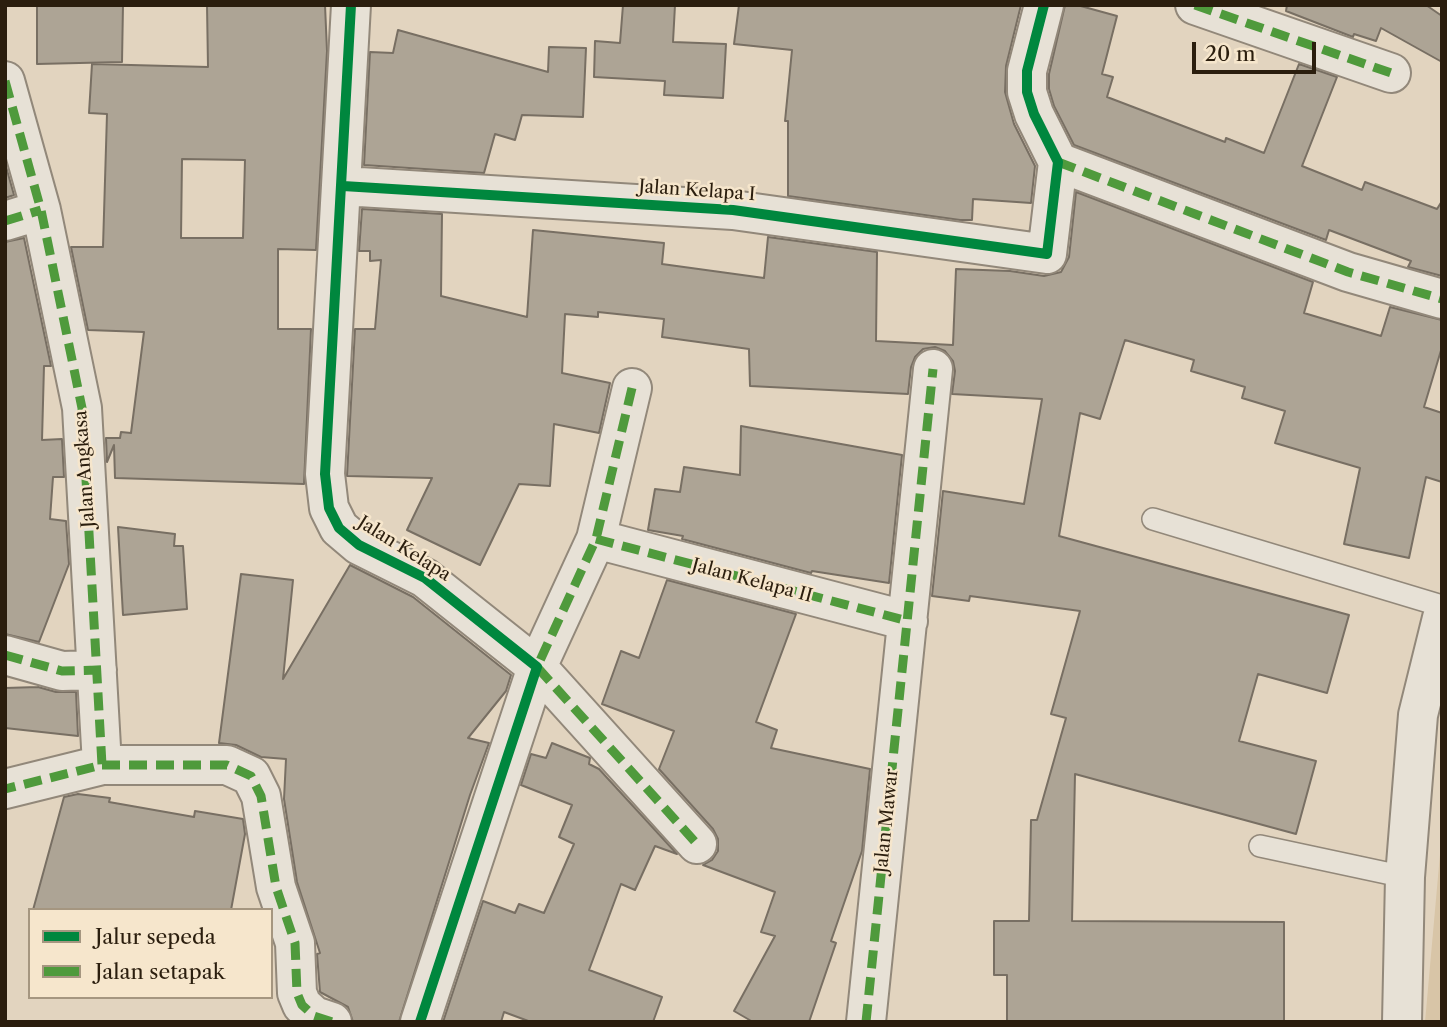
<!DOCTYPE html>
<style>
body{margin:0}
#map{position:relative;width:1447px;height:1027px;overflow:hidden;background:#e2d4bf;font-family:"Libre Caslon Text",serif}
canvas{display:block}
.frame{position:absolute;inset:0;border:7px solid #2b1e0e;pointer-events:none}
.legend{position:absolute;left:28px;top:908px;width:245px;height:91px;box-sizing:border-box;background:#f6e6cc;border:2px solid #a59680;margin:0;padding:9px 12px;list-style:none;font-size:21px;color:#2b1e0e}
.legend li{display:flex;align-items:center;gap:14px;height:35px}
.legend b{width:35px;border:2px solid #a59680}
.scale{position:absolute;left:1192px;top:42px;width:124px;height:32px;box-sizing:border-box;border:4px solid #2b1e0e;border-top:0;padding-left:9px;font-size:21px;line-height:24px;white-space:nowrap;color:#2b1e0e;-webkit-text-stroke:5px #f6e6cc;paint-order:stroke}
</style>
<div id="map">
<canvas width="1447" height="1027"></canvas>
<div class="frame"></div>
<ul class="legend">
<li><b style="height:9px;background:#00873e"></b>Jalur sepeda</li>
<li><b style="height:9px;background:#4f9a3c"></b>Jalan setapak</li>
</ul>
<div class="scale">20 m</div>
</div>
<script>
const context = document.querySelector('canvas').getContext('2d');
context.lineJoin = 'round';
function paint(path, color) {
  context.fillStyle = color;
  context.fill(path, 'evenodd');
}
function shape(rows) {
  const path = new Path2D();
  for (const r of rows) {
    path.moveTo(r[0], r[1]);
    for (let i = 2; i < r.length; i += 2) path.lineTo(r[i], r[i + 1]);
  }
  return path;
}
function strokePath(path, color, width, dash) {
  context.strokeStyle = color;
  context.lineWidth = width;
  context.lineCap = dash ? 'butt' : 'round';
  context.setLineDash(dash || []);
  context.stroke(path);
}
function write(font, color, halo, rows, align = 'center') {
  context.font = font + ' "Libre Caslon Text",serif';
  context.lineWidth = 5;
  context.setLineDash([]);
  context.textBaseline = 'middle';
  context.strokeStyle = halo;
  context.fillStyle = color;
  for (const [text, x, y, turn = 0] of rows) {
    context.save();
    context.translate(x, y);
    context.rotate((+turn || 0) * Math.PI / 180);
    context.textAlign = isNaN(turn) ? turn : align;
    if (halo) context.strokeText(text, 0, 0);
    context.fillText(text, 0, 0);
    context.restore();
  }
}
paint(shape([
 [1442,832,1442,1022,1425,1022]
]), '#d8c5a7');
const building = shape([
 [37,5,123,5,122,62,37,64,37,5],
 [207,5,325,5,327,51,316,250,278,249,278,329,311,329,304,484,115,478,114,445,107,462,106,438,120,438,121,432,131,433,144,332,88,330,71,247,103,247,107,114,89,113,92,64,208,67,207,5],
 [182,159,245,160,243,238,181,238,182,159],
 [623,5,675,5,673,42,726,44,723,98,664,95,665,81,594,77,595,41,620,43,623,5],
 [739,5,1021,5,1006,66,1005,92,1014,124,1035,166,1031,203,973,199,972,220,960,220,788,196,788,121,785,121,792,50,734,44,739,5],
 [1065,5,1077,5,1117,16,1102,74,1113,77,1107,97,1225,142,1226,138,1264,153,1299,64,1337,77,1302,166,1362,190,1365,182,1437,209,1442,201,1442,276,1408,267,1411,261,1329,230,1326,240,1074,145,1054,106,1049,89,1049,74,1065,5],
 [1287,5,1426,5,1442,16,1442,62,1381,28,1376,41,1354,34,1353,37,1286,11,1287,5],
 [398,30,548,72,549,47,586,48,583,117,522,115,515,140,495,134,484,173,364,165,370,52,393,53,398,30],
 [5,163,14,195,5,198,5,163],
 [1076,192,1313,282,1304,313,1381,336,1390,307,1442,320,1442,347,1424,407,1442,413,1442,482,1426,477,1409,558,1344,544,1360,468,1275,443,1285,411,1242,398,1245,387,1191,371,1194,360,1125,340,1100,419,1080,413,1059,536,1349,615,1327,693,1258,674,1239,741,1316,761,1296,834,1075,774,1072,921,1284,922,1284,1022,1007,1022,1007,975,994,975,994,921,1029,921,1031,820,1037,820,1066,718,1051,714,1080,611,970,596,969,601,932,596,943,491,1024,504,1042,399,952,394,955,371,953,361,945,351,935,347,923,349,915,357,911,367,908,394,750,386,749,349,662,337,664,319,598,312,598,317,565,314,562,373,610,383,599,433,554,424,550,486,519,484,480,565,407,530,432,478,347,476,355,329,375,329,381,260,370,261,370,251,359,251,362,209,442,214,441,296,527,317,533,230,664,243,662,264,764,278,768,237,877,252,876,341,953,345,956,269,1010,271,1044,276,1061,272,1069,257,1076,192],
 [24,238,51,366,44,366,42,440,62,439,64,477,53,477,50,519,66,521,69,564,39,642,5,634,5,242,24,238],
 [741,426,902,455,889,583,812,571,811,573,682,539,683,536,648,530,655,489,680,492,684,467,740,475,741,426],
 [118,527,175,534,174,546,183,546,187,609,123,615,118,527],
 [350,565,413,597,511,675,506,691,468,738,489,743,470,795,399,1022,353,1022,348,1007,320,992,317,954,320,953,297,882,284,799,286,759,261,757,236,745,219,743,241,574,293,580,283,679,350,565],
 [667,580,796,614,756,722,777,730,771,748,870,769,862,851,831,941,836,943,809,1022,753,1022,734,1011,775,936,761,932,775,892,703,865,712,860,718,851,718,839,713,829,659,769,674,731,602,704,621,651,639,658,667,580],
 [38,687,56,692,76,692,78,736,5,728,5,688,38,687],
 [552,743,590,758,589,764,599,769,677,854,655,846,635,890,621,884,589,970,662,997,653,1022,531,1022,504,1012,501,1022,443,1022,483,901,515,913,519,904,544,913,574,844,559,837,572,805,521,785,531,754,546,758,552,743],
 [78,794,110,798,109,802,194,817,195,811,243,819,245,834,231,910,33,910,64,797,78,794]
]);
paint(building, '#ada495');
strokePath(building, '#786f63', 2);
const lane = shape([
 [1153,519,1442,606],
 [1260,846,1405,877]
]);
const street = shape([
 [351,5,325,474,329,508,339,528,359,545,425,578,537,667,420,1022],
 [1195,5,1391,73],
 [5,81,41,210,82,408,102,765,5,789],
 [1058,162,1348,272,1442,299],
 [343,186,733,210,1047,254,1058,162,1034,114,1027,92,1027,71,1044,5],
 [5,221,41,210],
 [632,388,596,539,537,667,697,844],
 [596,539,908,621],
 [5,655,62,671,97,670],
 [102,765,227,765,251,776,261,796,276,887,295,943,297,993,302,1005,314,1016,332,1022],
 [866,1022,933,369],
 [1402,1022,1405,877,1418,715,1442,618]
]);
strokePath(lane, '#92887a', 24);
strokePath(street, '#92887a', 42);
strokePath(lane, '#e7e1d6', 21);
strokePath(street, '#e7e1d6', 38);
strokePath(shape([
 [1195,5,1391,73],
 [5,81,41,210,82,408,102,765,5,789],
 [1058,162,1348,272,1442,299],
 [5,221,41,210],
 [632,388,596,539,537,667,697,844],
 [596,539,908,621],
 [5,655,62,671,97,670],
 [102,765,227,765,251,776,261,796,276,887,295,943,297,993,302,1005,314,1016,332,1022],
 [866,1022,933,369]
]), '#4f9a3c', 9, [18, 9]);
strokePath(shape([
 [351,5,325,474,329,508,339,528,359,545,425,578,537,667,420,1022],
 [343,186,733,210,1047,254,1058,162,1034,114,1027,92,1027,71,1044,5]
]), '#00873e', 10);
write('18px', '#2b1e0e', '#f6e6cc', [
 ["Jalan Kelapa I",697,191,4],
 ["Jalan Angkasa",85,469,-94],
 ["Jalan Kelapa",404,549,32],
 ["Jalan Kelapa II",752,581,15],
 ["Jalan Mawar",887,821,-84]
]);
</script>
